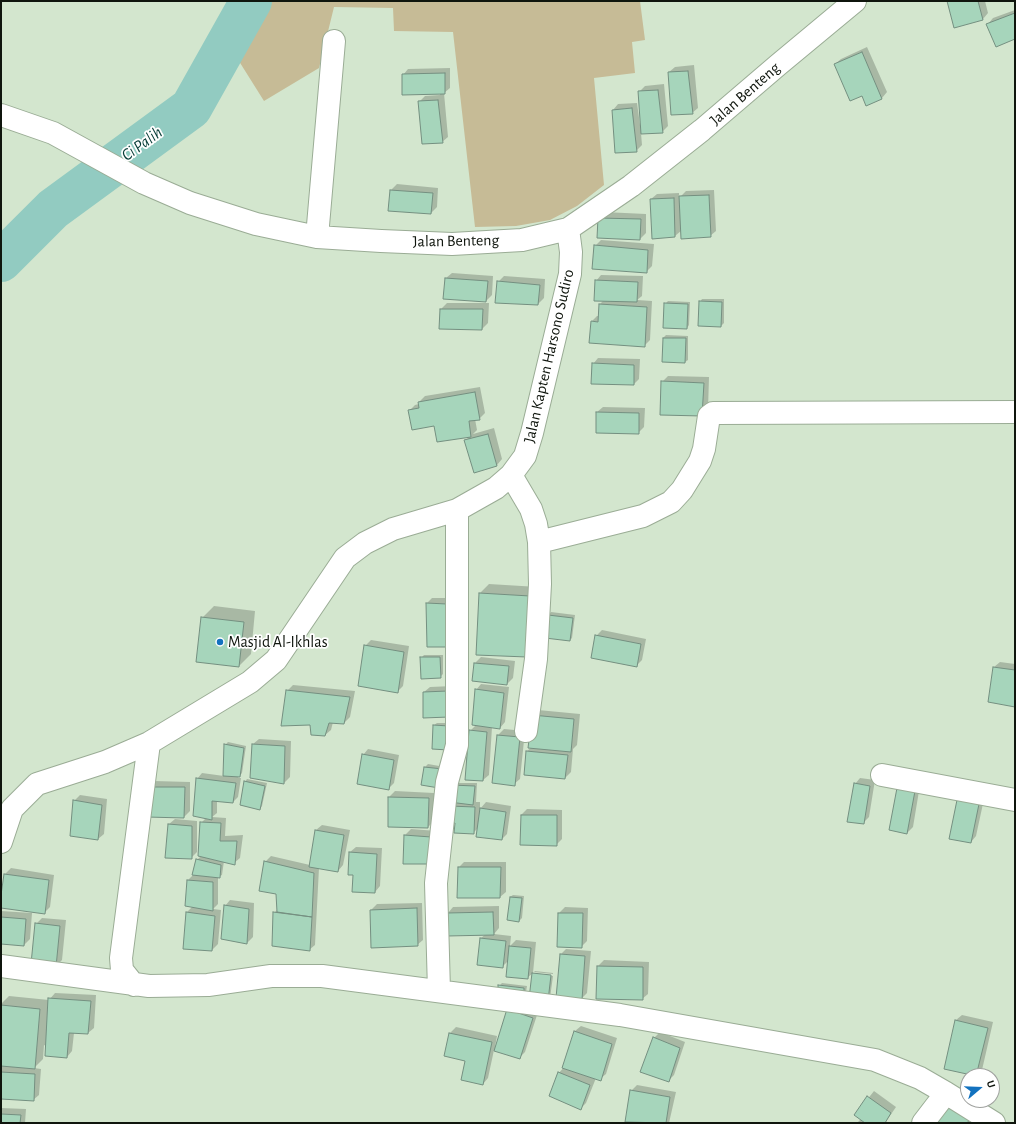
<!DOCTYPE html>
<style>
body{margin:0}
#map{position:relative;width:1016px;height:1124px;overflow:hidden;background:#d3e6ce;font-family:"Alegreya Sans",sans-serif}
canvas{display:block}
.frame{position:absolute;inset:0;border:2px solid #0f150d;pointer-events:none}
.north{position:absolute;left:960px;top:1068px;width:40px;height:40px;box-sizing:border-box;background:#fff;border:1px solid #9fa19e;border-radius:50%;rotate:71deg;font-size:11px;font-weight:700;line-height:16px;text-align:center;color:#0f150d}
.north::after{content:'';display:block;margin:auto;width:14px;height:18px;background:#1372bf;clip-path:polygon(50% 0,100% 100%,50% 72%,0 100%)}
</style>
<div id="map">
<canvas width="1016" height="1124"></canvas>
<div class="frame"></div>
<div class="north">U</div>
</div>
<script>
const context = document.querySelector('canvas').getContext('2d');
context.lineJoin = 'round';
function paint(path, color) {
  context.fillStyle = color;
  context.fill(path, 'evenodd');
}
function shape(rows) {
  const path = new Path2D();
  for (const r of rows) {
    path.moveTo(r[0], r[1]);
    for (let i = 2; i < r.length; i += 2) path.lineTo(r[i], r[i + 1]);
  }
  return path;
}
function strokePath(path, color, width, dash) {
  context.strokeStyle = color;
  context.lineWidth = width;
  context.lineCap = dash ? 'butt' : 'round';
  context.setLineDash(dash || []);
  context.stroke(path);
}
function write(font, color, halo, rows, align = 'center') {
  context.font = font + ' "Alegreya Sans",sans-serif';
  context.lineWidth = 3.5;
  context.setLineDash([]);
  context.textBaseline = 'middle';
  context.strokeStyle = halo;
  context.fillStyle = color;
  for (const [text, x, y, turn = 0] of rows) {
    context.save();
    context.translate(x, y);
    context.rotate((+turn || 0) * Math.PI / 180);
    context.textAlign = isNaN(turn) ? turn : align;
    if (halo) context.strokeText(text, 0, 0);
    context.fillText(text, 0, 0);
    context.restore();
  }
}
paint(shape([
 [261,1,640,1,645,40,632,42,635,73,594,78,604,185,577,206,550,220,516,226,475,227,453,32,394,31,393,8,334,7,319,68,264,101,237,58,242,29]
]), '#c6bb96');
paint(shape([
 [948,1,985,1,988,13,983,19],
 [1015,10,1015,38,988,24,993,18],
 [867,47,887,92,882,98,862,95,835,64,841,59],
 [694,65,698,108,692,113,669,72,675,67],
 [450,68,450,88,444,93,448,137,442,142,419,102,425,96,440,95,440,93,403,75,408,69],
 [664,84,668,126,662,132,641,133,642,145,636,151,616,152,613,110,618,104,637,103,640,125,642,125,639,92,645,86],
 [397,184,438,188,437,207,431,213,391,190],
 [714,190,716,231,710,236,682,230,675,236,651,199,657,194,679,193,679,198,686,191],
 [604,212,646,214,646,233,640,239,599,218],
 [601,240,654,244,652,266,646,272,595,246],
 [452,273,493,276,492,295,486,301,446,278],
 [601,275,643,276,642,296,637,300,652,301,650,340,644,346,591,322,597,316,600,316,600,304,604,300,596,281],
 [504,276,545,279,544,298,538,304,498,282],
 [702,299,724,299,724,323,721,326,700,302],
 [668,301,690,302,689,325,687,328,665,304],
 [447,303,489,303,488,323,482,329,441,309],
 [666,335,688,336,688,360,685,362,663,361,663,338],
 [598,358,640,359,639,379,634,384,593,364],
 [668,376,709,377,708,410,702,415,662,382],
 [480,387,485,413,479,419,475,419,477,430,473,434,494,428,502,459,497,465,466,440,470,436,435,425,409,411,415,405,419,404,419,402,425,396],
 [603,407,645,408,644,427,638,433,597,412],
 [489,584,538,587,535,648,480,593],
 [432,598,452,598,447,646,427,603],
 [214,606,255,611,251,654,239,666,197,661,202,618],
 [551,612,575,615,572,638,570,640,549,615],
 [602,630,646,639,642,660,636,666,596,636],
 [371,640,409,646,403,686,397,692,365,646],
 [424,655,443,655,443,674,440,677,421,658],
 [481,657,515,661,513,678,507,684,475,663],
 [1000,662,1015,664,1015,705,994,667],
 [481,684,509,687,505,722,500,728,492,727,489,775,483,780,470,731,476,725,476,690],
 [293,685,355,691,350,717,344,723,333,722,331,730,325,735,311,724,287,691],
 [453,686,454,711,424,692,430,687],
 [538,710,580,714,577,745,573,749,571,772,565,778,527,751,532,747],
 [437,723,451,723,450,746,434,725],
 [504,729,525,731,520,779,514,784,493,782,498,735],
 [259,739,291,741,290,777,284,783,253,744],
 [228,742,246,746,242,773,238,778,241,778,238,797,233,802,217,801,217,813,212,817,226,818,225,836,243,835,240,858,234,863,224,861,222,875,218,877,218,904,213,909,221,910,218,944,212,950,187,912,193,906,186,905,188,880,193,875,197,860,201,856,201,823,206,818,197,779,202,773,224,776,225,745],
 [368,749,399,755,394,783,388,789,363,755],
 [428,764,445,767,423,784,425,767],
 [860,778,875,780,869,817,863,823,855,784],
 [247,779,267,783,262,806,260,809,245,782],
 [154,781,190,782,190,811,184,817,149,787],
 [455,783,477,783,476,802,480,802,480,809,486,802,511,806,507,834,502,839,478,828,473,833,456,822,450,801],
 [920,785,913,827,907,833,898,788],
 [395,791,434,793,434,821,428,827,389,797],
 [80,795,107,799,104,834,98,839,74,801],
 [984,799,976,836,971,842,958,800],
 [527,809,562,810,562,839,556,845,521,815],
 [175,819,197,821,197,852,191,858,169,824],
 [322,825,350,830,343,865,338,871,319,868,315,945,309,950,274,913,278,909,277,893,265,862,271,856,310,865,316,830],
 [411,829,437,831,429,863,405,835],
 [356,847,382,848,380,886,375,892,354,874,350,852],
 [464,862,506,862,506,892,500,897,459,867],
 [11,868,54,875,50,907,44,913,1,907,5,874],
 [513,895,524,896,522,918,519,921,510,897],
 [230,900,254,903,253,937,247,943,225,906],
 [422,903,423,940,417,945,371,910,377,904],
 [499,906,499,928,494,934,511,936,510,946,516,940,536,942,533,973,534,974,553,976,550,998,530,998,533,973,527,978,509,960,502,967,481,938,486,934,448,913,453,907],
 [565,907,588,908,587,941,581,947,559,913],
 [1,911,32,913,30,939,24,945,1,943],
 [42,918,66,920,62,960,56,966,36,924],
 [566,949,591,951,587,993,581,999,561,954],
 [604,960,649,962,648,994,642,999,598,966],
 [535,971,553,973,553,974,534,972],
 [502,983,527,986,526,992,499,986],
 [55,993,96,995,94,1028,88,1033,74,1033,72,1051,67,1057,44,1045,43,1059,34,1068,41,1069,39,1095,33,1100,1,1098,1,1004,9,996,49,1000],
 [508,1010,538,1012,525,1052,519,1058,494,1050,488,1078,483,1084,466,1060,446,1056,450,1033,456,1027,497,1036,495,1047,496,1048],
 [962,1015,993,1022,982,1070,976,1076,956,1020],
 [581,1026,617,1038,606,1074,600,1079,596,1078,586,1103,581,1108,559,1073,564,1067,575,1031],
 [660,1032,685,1042,674,1075,668,1081,654,1038],
 [637,1085,676,1092,669,1123,638,1123,626,1121,631,1091],
 [874,1091,896,1107,885,1123,857,1123,861,1119,855,1115],
 [1,1108,26,1109,25,1123,1,1123]
]), '#0003');
strokePath(shape([
 [1,261,53,209,191,108,251,1]
]), '#92cbc1', 42);
const building = shape([
 [947,1,978,1,983,20,954,28,947,1],
 [1015,13,1015,39,996,47,986,24,1015,13],
 [862,52,882,99,866,106,862,96,850,101,834,64,862,52],
 [688,71,693,114,671,115,668,72,688,71],
 [445,73,445,94,402,95,402,74,445,73],
 [658,90,663,133,641,134,638,91,658,90],
 [438,100,443,143,422,144,418,101,438,100],
 [632,108,637,152,615,153,612,110,632,108],
 [390,190,433,193,431,214,388,211,390,190],
 [709,195,711,237,681,239,679,196,709,195],
 [674,198,675,237,652,239,650,199,674,198],
 [598,218,641,219,640,240,597,238,598,218],
 [594,245,648,250,647,273,592,269,594,245],
 [445,278,488,281,486,302,443,299,445,278],
 [595,280,638,282,637,302,594,301,595,280],
 [497,281,540,285,538,305,495,303,497,281],
 [699,301,722,302,721,327,698,326,699,301],
 [664,303,688,304,687,329,663,328,664,303],
 [599,304,647,307,645,347,589,343,591,321,598,322,599,304],
 [440,309,483,309,482,330,439,329,440,309],
 [663,338,686,338,685,363,662,362,663,338],
 [592,363,634,365,634,385,591,384,592,363],
 [661,381,704,383,702,416,660,415,661,381],
 [475,392,480,420,469,421,471,437,437,442,434,426,412,430,408,410,419,408,418,402,475,392],
 [596,412,639,413,639,434,596,433,596,412],
 [488,434,497,466,474,473,464,440,488,434],
 [479,593,530,596,527,657,476,655,479,593],
 [426,603,447,604,447,647,427,647,426,603],
 [548,615,573,618,570,641,545,638,548,615],
 [201,617,244,622,239,667,196,662,201,617],
 [595,635,641,644,637,667,591,658,595,635],
 [364,645,404,652,398,693,358,686,364,645],
 [420,657,440,657,441,678,421,679,420,657],
 [474,663,509,666,507,685,472,681,474,663],
 [993,667,1015,670,1015,707,988,702,993,667],
 [475,689,504,693,500,729,472,725,475,689],
 [286,690,350,697,344,724,329,723,325,736,311,735,310,725,281,726,286,690],
 [448,691,449,717,423,718,423,692,448,691],
 [532,715,574,719,571,752,528,748,532,715],
 [433,725,449,726,448,750,432,749,433,725],
 [469,730,487,732,483,781,465,780,469,730],
 [497,735,520,737,515,786,492,783,497,735],
 [224,744,244,748,240,777,223,776,224,744],
 [252,744,285,746,284,784,250,778,252,744],
 [526,751,568,755,565,779,524,775,526,751],
 [362,754,394,760,389,790,357,784,362,754],
 [424,767,443,769,439,788,421,785,424,767],
 [196,778,236,783,233,803,212,801,212,820,193,816,196,778],
 [244,781,265,786,260,810,240,805,244,781],
 [854,783,870,786,864,824,847,822,854,783],
 [451,785,475,786,473,805,449,802,451,785],
 [148,787,185,787,184,818,147,817,148,787],
 [897,788,915,791,907,834,889,830,897,788],
 [388,797,429,798,428,828,388,827,388,797],
 [73,800,102,805,98,840,70,836,73,800],
 [957,800,979,804,971,843,949,839,957,800],
 [449,806,475,807,474,834,454,833,455,823,448,823,449,806],
 [480,808,506,812,502,840,476,837,480,808],
 [521,815,557,815,557,846,520,845,521,815],
 [200,822,221,823,220,841,237,841,235,865,198,856,200,822],
 [168,824,192,826,192,859,165,858,168,824],
 [315,830,344,835,338,872,309,867,315,830],
 [404,835,431,837,430,864,403,864,404,835],
 [349,852,377,854,375,893,352,892,353,875,348,875,349,852],
 [196,859,221,865,220,878,192,875,196,859],
 [264,861,314,873,312,917,277,912,276,894,259,891,264,861],
 [458,867,501,867,500,898,457,898,458,867],
 [4,874,49,880,45,914,1,908,1,895,4,874],
 [187,880,213,882,213,911,185,906,187,880],
 [510,897,522,898,519,922,507,920,510,897],
 [224,905,249,909,247,944,221,939,224,905],
 [417,908,418,946,371,948,370,910,417,908],
 [186,912,215,916,212,951,183,949,186,912],
 [273,912,312,917,310,951,272,946,273,912],
 [493,912,494,935,447,936,447,913,493,912],
 [558,913,583,913,582,948,557,947,558,913],
 [1,917,26,919,24,946,1,944,1,917],
 [35,923,60,926,56,967,31,964,35,923],
 [480,938,506,941,503,968,477,965,480,938],
 [509,946,531,948,528,979,506,977,509,946],
 [560,954,585,956,582,1000,556,998,560,954],
 [597,966,643,967,643,1000,596,999,597,966],
 [532,973,551,975,548,1001,529,999,532,973],
 [498,985,524,988,524,996,498,993,498,985],
 [48,998,91,1001,88,1034,69,1033,67,1058,45,1056,48,998],
 [1,1005,40,1009,35,1069,1,1066,1,1005],
 [507,1009,533,1018,520,1059,494,1051,507,1009],
 [955,1020,988,1028,976,1076,944,1069,955,1020],
 [574,1031,612,1044,601,1081,562,1068,574,1031],
 [449,1033,492,1042,483,1085,461,1080,465,1061,444,1056,449,1033],
 [653,1037,680,1048,669,1082,640,1072,653,1037],
 [1,1072,35,1074,34,1101,1,1099,1,1072],
 [558,1072,590,1085,581,1110,549,1096,558,1072],
 [630,1090,670,1097,666,1123,625,1122,630,1090],
 [867,1096,891,1113,885,1123,865,1123,854,1115,867,1096],
 [943,1103,971,1118,967,1123,929,1123,943,1103],
 [1,1114,21,1115,20,1123,1,1123,1,1114]
]);
paint(building, '#a6d5bb');
strokePath(building, '#748f80', 1);
const minor = shape([
 [1,115,53,133,144,183,190,203,256,224,317,237,381,241,452,244,522,240,568,229,631,186,702,130,778,65,855,1],
 [317,237,334,41],
 [511,475,531,509,536,524,539,542,540,584,536,659,526,731],
 [539,542,643,516,671,502,682,490,700,461,704,449,709,416,713,413,1015,412],
 [882,775,1015,800],
 [1,842,12,809,37,784,105,762,149,743,250,682,276,660,345,558,365,543,393,529,457,510,496,488,511,475,525,456,532,433,570,274,571,252,568,229],
 [1,966,149,986,208,985,271,976,322,976,620,1015,875,1060,920,1078,946,1093,994,1123],
 [134,985,122,970,121,958,149,743],
 [439,991,436,883,447,782,457,745,457,510],
 [923,1123,946,1093]
]);
strokePath(minor, '#9aac95', 24);
strokePath(minor, '#fff', 22);
for (const [x, y, r, color] of [
 [220,642,4,"#1372bf"]
]) {
  const dot = new Path2D();
  dot.arc(x, y, r, 0, 2 * Math.PI);
  context.fillStyle = color;
  context.fill(dot);
  strokePath(dot, '#fff', 1.5);
}
write('16px', '#0f150d', '#fff', [
 ["Jalan Benteng",745,94,-41],
 ["Jalan Benteng",456,241,-1],
 ["Jalan Kapten Harsono Sudiro",549,356,-77]
]);
write('16px', '#0f150d', '#fff', [
 ["Masjid Al-Ikhlas",228,642]
], 'left');
write('italic 17px', '#063c36', '#fff', [
 ["Ci Palih",142,144,-36]
]);
</script>
